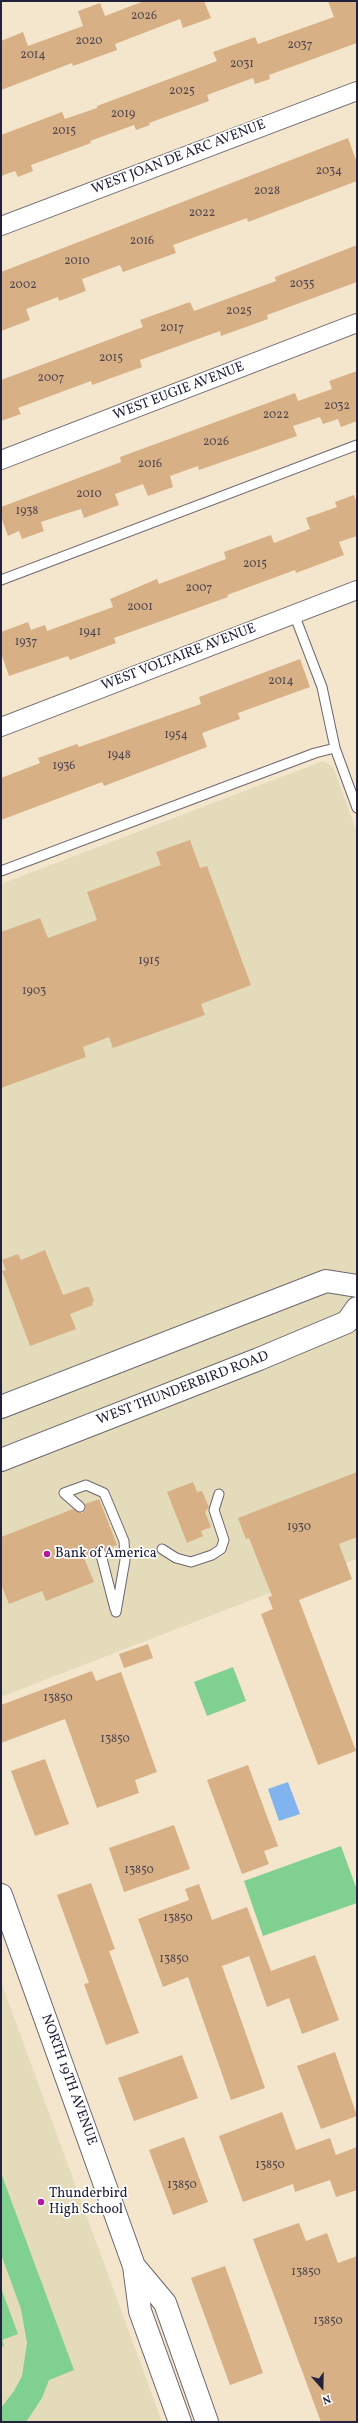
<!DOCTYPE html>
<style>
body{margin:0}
#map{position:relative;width:358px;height:2423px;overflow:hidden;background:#f4e5cd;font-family:Vollkorn,serif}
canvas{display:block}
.frame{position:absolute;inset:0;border:2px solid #22223b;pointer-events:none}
.north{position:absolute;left:302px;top:2367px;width:40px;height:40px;-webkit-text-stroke:3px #fff;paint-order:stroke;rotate:160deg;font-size:11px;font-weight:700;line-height:16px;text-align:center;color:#22223b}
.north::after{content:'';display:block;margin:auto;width:14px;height:18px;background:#22223b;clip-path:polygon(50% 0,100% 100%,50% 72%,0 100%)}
</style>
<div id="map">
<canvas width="358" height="2423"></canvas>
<div class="frame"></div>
<div class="north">N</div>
</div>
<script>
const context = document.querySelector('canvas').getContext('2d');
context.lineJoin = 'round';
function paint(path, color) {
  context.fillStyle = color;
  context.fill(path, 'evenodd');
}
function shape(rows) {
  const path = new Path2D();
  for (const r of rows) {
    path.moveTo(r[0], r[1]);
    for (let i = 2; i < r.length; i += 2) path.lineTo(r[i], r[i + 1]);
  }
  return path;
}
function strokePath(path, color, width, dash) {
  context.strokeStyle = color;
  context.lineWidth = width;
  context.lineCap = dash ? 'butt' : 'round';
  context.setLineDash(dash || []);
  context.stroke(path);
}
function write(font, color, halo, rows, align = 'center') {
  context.font = font + ' Vollkorn,serif';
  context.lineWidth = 3.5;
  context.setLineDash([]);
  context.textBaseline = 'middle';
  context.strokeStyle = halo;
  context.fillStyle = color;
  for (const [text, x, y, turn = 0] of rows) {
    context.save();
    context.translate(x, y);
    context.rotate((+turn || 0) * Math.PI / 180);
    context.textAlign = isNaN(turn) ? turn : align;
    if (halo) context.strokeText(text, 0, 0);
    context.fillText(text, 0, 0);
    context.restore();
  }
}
paint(shape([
 [323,761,333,767,357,832,357,1559,1,1697,1,884],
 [1,1982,162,2422,1,2422]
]), '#e3dbba');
paint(shape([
 [233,1667,246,1701,207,1716,194,1682],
 [341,1846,357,1890,357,1903,263,1936,244,1881],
 [1,2173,74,2370,49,2380,42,2398,26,2422,1,2422,1,2408,14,2391,22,2376,27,2343,21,2309,1,2254],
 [1,2288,18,2334,2,2340,4,2346,1,2347]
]), '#80d091');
paint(shape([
 [288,1782,300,1814,279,1821,268,1789]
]), '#81b4ee');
paint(shape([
 [144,1,204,1,211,18,183,28,180,19,115,44,117,50,73,66,72,63,1,90,1,41,23,32,28,46,83,26,78,11,100,3,105,16],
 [328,1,357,1,357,43,269,75,270,79,255,84,253,78,207,95,209,101,149,123,150,125,136,130,134,125,90,141,91,143,31,165,33,171,18,177,15,171,1,176,1,135,62,112,65,119,97,108,97,106,217,61,213,52,255,37,258,44,334,17],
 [348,138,357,163,357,181,248,222,247,218,173,245,176,253,123,272,120,265,82,279,86,291,59,301,58,297,26,309,30,320,1,331,1,272],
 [357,245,357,282,267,315,268,319,221,336,220,331,140,360,142,367,92,385,91,381,18,408,21,414,1,421,1,380,143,327,140,320,190,302,194,311,276,281,275,277],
 [357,371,357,421,341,427,338,419,323,424,320,417,293,426,297,436,199,470,198,466,170,476,173,487,148,496,143,484,115,494,119,505,84,518,81,509,68,513,41,522,44,531,22,539,19,531,8,536,1,517,1,507,121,462,120,457,295,393,298,401,332,389,329,381],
 [354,495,357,504,357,536,339,542,344,555,296,573,295,570,227,595,228,597,114,638,116,643,70,660,68,656,9,676,1,653,1,632,28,622,31,630,45,625,47,631,113,607,110,599,157,579,159,584,226,559,224,552,271,535,274,543,310,529,306,518,337,507,335,502],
 [300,659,310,687,238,713,240,719,202,733,207,747,104,786,102,782,1,820,1,778,40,763,38,758,77,744,79,747,201,704,199,697],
 [190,840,200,868,207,866,251,985,201,1004,205,1015,113,1048,109,1037,83,1047,86,1057,1,1088,1,932,40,918,48,938,97,920,87,892,161,865,156,852],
 [45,1250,63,1295,86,1287,89,1287,94,1301,92,1302,93,1305,70,1314,76,1329,30,1346,2,1271,6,1270,2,1260,18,1254,21,1260],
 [357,1472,357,1537,339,1544,352,1579,299,1600,356,1751,318,1765,261,1614,273,1609,268,1597,272,1596,249,1538,246,1539,238,1518],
 [193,1482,197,1492,202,1491,209,1507,205,1512,211,1527,201,1531,203,1536,187,1543,167,1492],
 [99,1499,117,1545,106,1549,98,1545,94,1549,94,1554,84,1558,94,1582,46,1601,42,1591,9,1604,1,1584,1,1537,73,1509,82,1513,86,1509,85,1504],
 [148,1644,153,1658,124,1668,119,1654],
 [92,1671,96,1681,121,1672,157,1772,135,1780,139,1793,97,1808,65,1719,1,1743,1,1705],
 [45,1759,69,1824,35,1836,11,1771],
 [248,1765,278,1846,264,1851,269,1864,242,1874,207,1780],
 [174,1825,190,1869,124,1892,109,1848],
 [91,1883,115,1949,109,1951,139,2033,106,2045,84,1984,89,1983,57,1895],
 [199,1884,212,1920,247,1907,271,1971,315,1955,339,2020,302,2034,289,1998,267,2007,249,1956,222,1966,265,2088,231,2100,188,1977,163,1987,138,1919,189,1900,185,1889],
 [335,2052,357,2116,321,2129,297,2066],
 [182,2055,198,2098,134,2121,118,2078],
 [282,2112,296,2150,330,2138,336,2155,357,2147,357,2190,336,2197,330,2180,295,2192,293,2184,243,2202,219,2136],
 [184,2137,208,2202,173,2215,149,2150],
 [299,2223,306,2241,327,2233,338,2263,357,2256,357,2422,321,2422,253,2239],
 [225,2266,263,2373,230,2385,191,2278]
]), '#d8b086');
const service = shape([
 [1,580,357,445],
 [294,614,322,687,335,748,357,808],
 [1,871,315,753,335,748],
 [80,1507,64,1493,86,1485,104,1493,124,1541,125,1560,116,1612],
 [162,1549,176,1558,191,1562,212,1555,221,1549,224,1540,214,1510,219,1494],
 [100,1551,115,1609]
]);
const minor = shape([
 [1,226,357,91],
 [1,460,357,323],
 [1,727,357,590]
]);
const secondary = shape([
 [1,1407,326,1281,357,1286],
 [1,1460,259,1359,347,1322,357,1308]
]);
const primary = shape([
 [1,1895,134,2266,140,2311,180,2422],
 [134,2266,165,2303,207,2422]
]);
strokePath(service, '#6c666e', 11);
strokePath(minor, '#6c666e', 20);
strokePath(secondary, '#6c666e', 24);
strokePath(primary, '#6c666e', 24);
strokePath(service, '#fff', 9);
strokePath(minor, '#fff', 18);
strokePath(secondary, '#fff', 22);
strokePath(primary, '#fff', 22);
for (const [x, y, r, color] of [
 [47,1554,4,"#b5179e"],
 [41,2202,4,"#b5179e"]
]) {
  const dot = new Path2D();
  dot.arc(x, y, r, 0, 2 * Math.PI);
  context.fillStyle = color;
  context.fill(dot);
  strokePath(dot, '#fff', 1.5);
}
write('12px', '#50464e', null, [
 ["2026",144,17],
 ["2020",89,42],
 ["2037",300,46],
 ["2014",33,56],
 ["2031",242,65],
 ["2025",182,92],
 ["2019",123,115],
 ["2015",64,132],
 ["2034",329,172],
 ["2028",267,192],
 ["2022",202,214],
 ["2016",142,242],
 ["2010",77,262],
 ["2035",302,285],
 ["2002",23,286],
 ["2025",239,312],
 ["2017",172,329],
 ["2015",111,359],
 ["2007",51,379],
 ["2032",337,407],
 ["2022",276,416],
 ["2026",216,443],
 ["2016",150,465],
 ["2010",89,495],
 ["1938",27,512],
 ["2015",255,565],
 ["2007",199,589],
 ["2001",140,608],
 ["1941",90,633],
 ["1937",26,643],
 ["2014",281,682],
 ["1954",176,736],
 ["1948",119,756],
 ["1936",64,767],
 ["1915",149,962],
 ["1903",34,992],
 ["1930",299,1528],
 ["13850",58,1699],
 ["13850",115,1740],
 ["13850",139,1871],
 ["13850",178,1919],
 ["13850",174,1960],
 ["13850",270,2166],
 ["13850",182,2186],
 ["13850",306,2273],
 ["13850",328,2322]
]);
write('14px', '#22223b', '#fff', [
 ["WEST JOAN DE ARC AVENUE",179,158,-21],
 ["WEST EUGIE AVENUE",179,392,-21],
 ["WEST VOLTAIRE AVENUE",179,658,-21],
 ["WEST THUNDERBIRD ROAD",183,1389,-21],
 ["NORTH 19TH AVENUE",68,2080,70]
]);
write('14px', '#22223b', '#fff', [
 ["Bank of America",55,1554],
 ["Thunderbird",49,2194],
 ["High School",49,2210]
], 'left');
</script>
